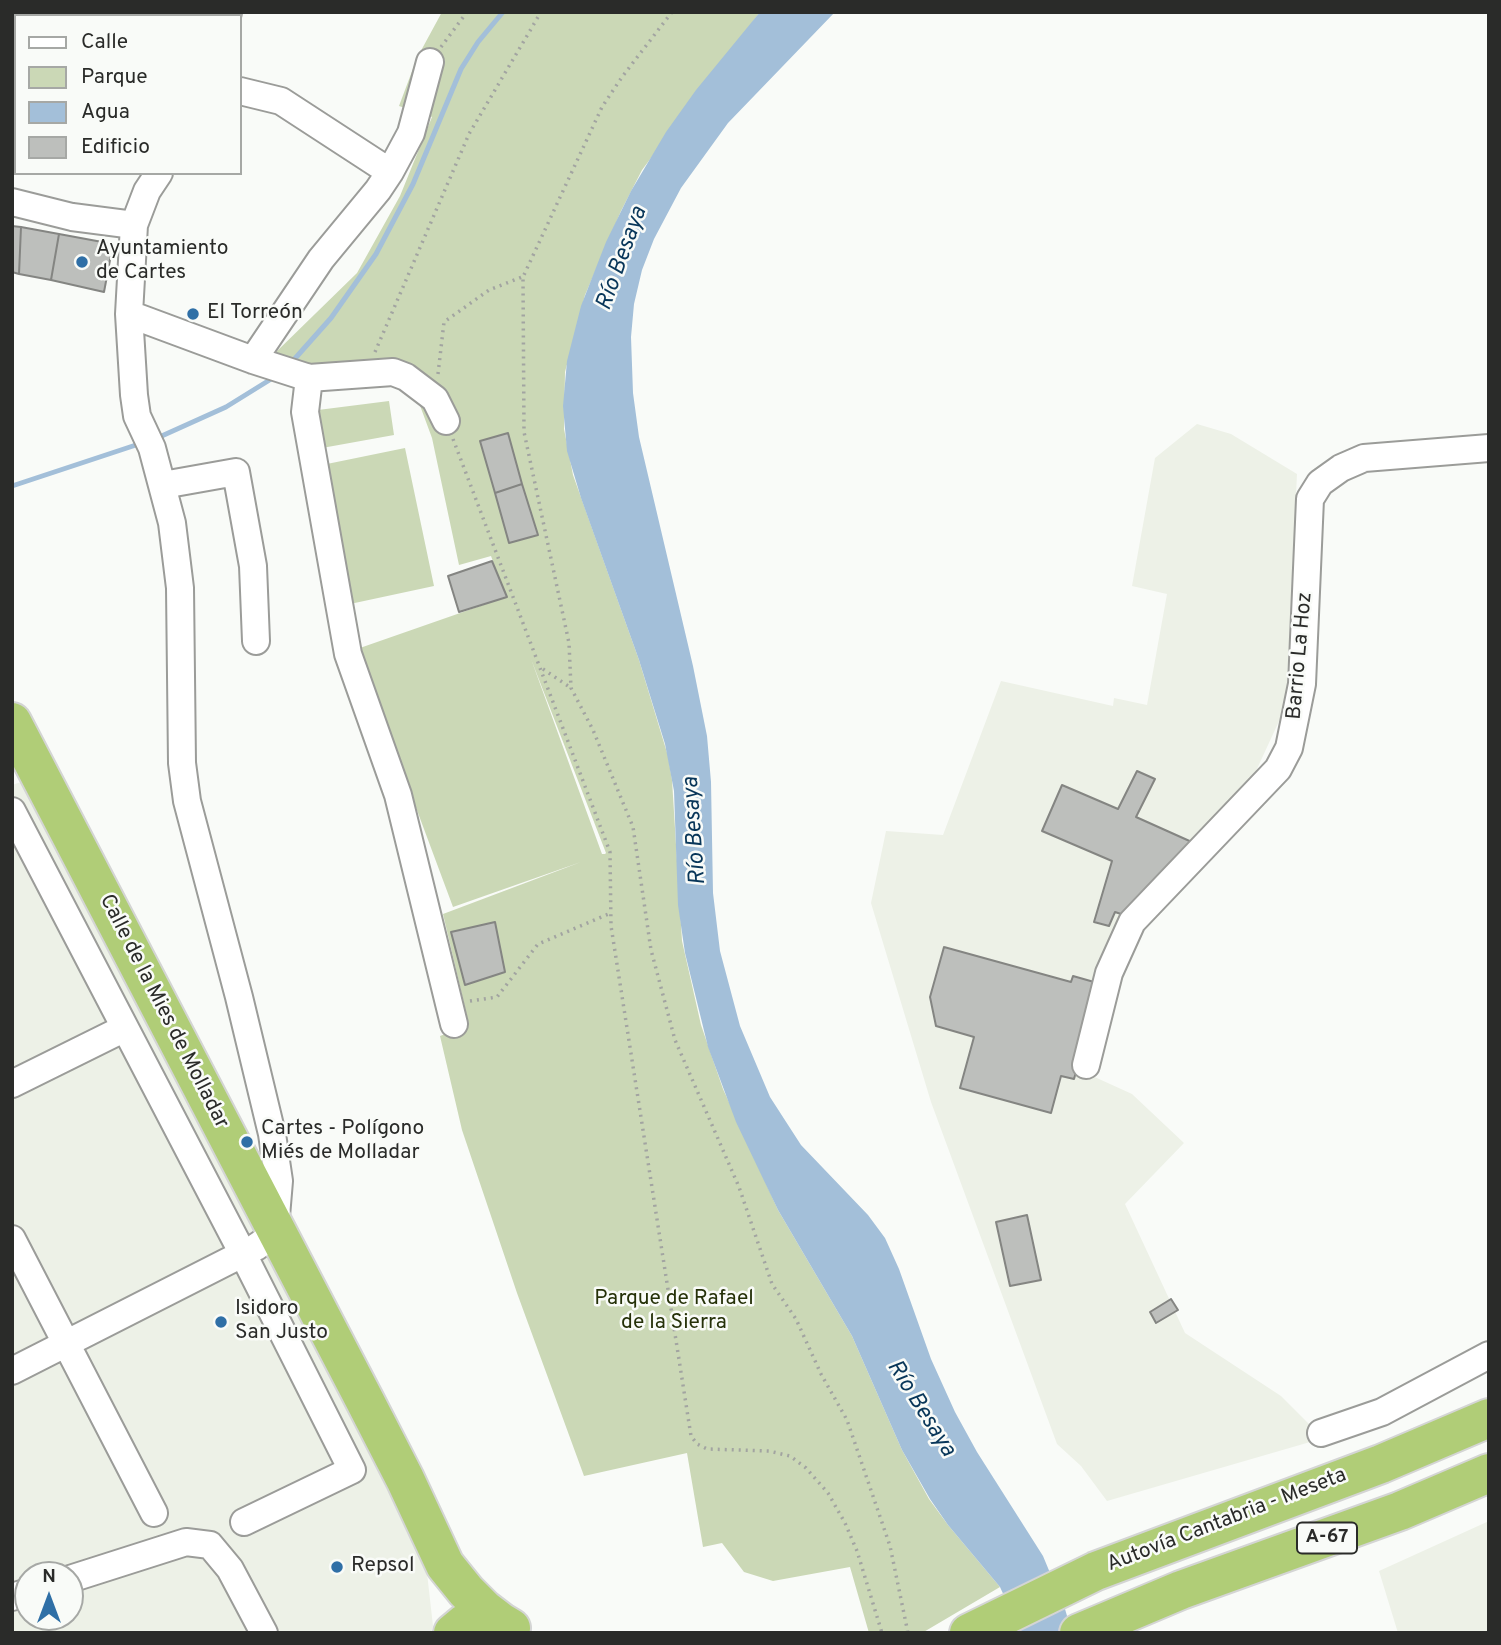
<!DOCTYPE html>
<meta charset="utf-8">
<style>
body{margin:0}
#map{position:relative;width:1501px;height:1645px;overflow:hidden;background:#f9fbf8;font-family:Overpass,sans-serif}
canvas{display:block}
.frame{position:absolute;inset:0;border:14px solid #2a2b29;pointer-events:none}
.legend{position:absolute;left:14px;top:14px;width:228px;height:161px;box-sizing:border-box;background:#f9fbf8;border:2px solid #a6a8a5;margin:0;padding:9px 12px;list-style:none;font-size:21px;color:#2a2b29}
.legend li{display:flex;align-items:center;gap:14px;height:35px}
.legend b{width:35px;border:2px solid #a6a8a5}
.north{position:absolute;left:14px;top:1561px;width:70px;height:70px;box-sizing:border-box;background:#f9fbf8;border:2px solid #a6a8a5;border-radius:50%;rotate:0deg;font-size:19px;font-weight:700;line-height:28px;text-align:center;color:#2a2b29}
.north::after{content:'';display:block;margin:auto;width:24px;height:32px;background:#2f6fa6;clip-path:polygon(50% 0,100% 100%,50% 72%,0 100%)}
</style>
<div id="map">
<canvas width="1501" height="1645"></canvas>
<div class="frame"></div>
<ul class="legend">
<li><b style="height:9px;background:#fff"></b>Calle</li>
<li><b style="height:19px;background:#cbd8b6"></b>Parque</li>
<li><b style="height:19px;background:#a3bfd9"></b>Agua</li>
<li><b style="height:19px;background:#bdbfbc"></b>Edificio</li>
</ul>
<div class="north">N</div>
</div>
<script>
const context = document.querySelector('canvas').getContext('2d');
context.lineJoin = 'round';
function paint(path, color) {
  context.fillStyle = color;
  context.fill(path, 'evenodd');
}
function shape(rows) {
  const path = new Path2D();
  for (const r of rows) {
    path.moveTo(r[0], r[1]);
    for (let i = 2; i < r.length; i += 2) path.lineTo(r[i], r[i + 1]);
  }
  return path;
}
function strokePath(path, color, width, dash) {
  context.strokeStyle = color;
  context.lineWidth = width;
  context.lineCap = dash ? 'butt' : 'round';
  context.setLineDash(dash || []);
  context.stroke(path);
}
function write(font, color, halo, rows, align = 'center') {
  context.font = font + ' Overpass,sans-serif';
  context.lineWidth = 5;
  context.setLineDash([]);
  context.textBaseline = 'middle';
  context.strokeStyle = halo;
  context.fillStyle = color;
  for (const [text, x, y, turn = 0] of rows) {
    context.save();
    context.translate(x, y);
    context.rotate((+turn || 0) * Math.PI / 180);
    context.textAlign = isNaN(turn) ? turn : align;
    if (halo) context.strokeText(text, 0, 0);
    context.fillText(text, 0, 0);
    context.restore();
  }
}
paint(shape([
 [1197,424,1231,434,1297,474,1286,706,1256,771,1131,910,1077,1069,1132,1094,1184,1143,1125,1204,1185,1333,1281,1396,1312,1427,1317,1440,1107,1501,1081,1466,1057,1444,931,1102,871,903,886,831,943,835,1001,681,1113,706,1114,698,1147,705,1167,594,1132,586,1155,458],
 [27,780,406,1513,427,1573,433,1626,431,1633,12,1633,12,785],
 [28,1575,70,1575,70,1617,28,1617],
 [1489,1521,1489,1633,1398,1633,1379,1571]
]), '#edf1e7');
paint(shape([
 [442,12,760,12,642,170,621,211,585,295,565,372,564,429,573,475,639,660,668,756,672,780,682,941,701,1025,723,1089,778,1210,852,1336,902,1450,929,1499,948,1525,1000,1587,922,1633,869,1633,850,1567,773,1581,744,1572,722,1543,703,1547,687,1453,584,1476,517,1293,462,1130,440,1036,469,1025,443,914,581,862,453,907,357,649,506,597,491,556,459,565,432,438,405,365,324,369,274,354,357,273,400,196,432,117,399,106,417,58],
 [531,659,606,853,605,854,602,854],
 [389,401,394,435,322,448,318,410],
 [405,448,434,586,350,604,322,465]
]), '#cbd8b6');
paint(shape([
 [760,12,835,12,728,123,681,188,654,239,642,270,634,304,631,337,633,393,639,437,693,666,707,736,711,782,713,893,720,951,740,1026,770,1097,801,1145,868,1215,885,1238,899,1269,931,1359,955,1412,977,1452,1043,1556,1065,1609,1072,1633,1021,1633,1000,1587,948,1525,930,1499,902,1450,852,1336,778,1210,736,1122,708,1047,685,953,678,905,674,791,665,744,639,660,581,498,567,451,563,406,567,361,581,306,606,242,631,191,666,132,696,90]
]), '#a3bfd9');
strokePath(shape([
 [291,363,331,318,376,254,413,184,461,69,478,42,503,12],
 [155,439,226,407,276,376],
 [12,486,142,443]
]), '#a3bfd9', 5);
const building = shape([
 [12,226,21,227,19,274,12,272,12,226],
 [21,227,59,234,51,280,19,274,21,227],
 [59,234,113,244,104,292,51,280,59,234],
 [508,433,522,484,495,493,480,441,508,433],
 [522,484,538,535,509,543,495,493,522,484],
 [492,561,507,597,459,612,448,576,492,561],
 [1137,771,1155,779,1136,817,1194,843,1127,916,1115,912,1109,926,1094,922,1112,861,1042,831,1062,785,1118,809,1137,771],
 [495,922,505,972,465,985,451,932,495,922],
 [944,947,1071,982,1073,976,1101,984,1074,1079,1061,1076,1051,1113,960,1088,974,1037,936,1026,930,997,944,947],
 [1027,1215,1041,1280,1010,1286,996,1222,1027,1215],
 [1171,1299,1178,1310,1156,1323,1150,1312,1171,1299]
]);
paint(building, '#bdbfbc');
strokePath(building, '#848582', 2);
const minor = shape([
 [170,12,172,16],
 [227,16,228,12],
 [240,91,281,101,390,172],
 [12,202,72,217,134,225],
 [129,314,253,360,309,378,393,372,406,377,435,399,446,421],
 [253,360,321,259,378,190,390,172,411,133,430,62],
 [309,378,305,412,348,654,398,795,454,1024],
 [163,485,236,472,253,566,256,641],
 [12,811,243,1254,352,1470,244,1522],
 [1086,1065,1109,973,1132,922,1278,769,1289,748,1302,684,1310,499,1320,483,1341,468,1364,458,1489,448],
 [12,1084,125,1028],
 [12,1239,154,1513],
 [12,1371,256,1247,269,1238,275,1228,279,1181,272,1134,239,997,187,801,182,763,180,588,172,523,152,448,137,416,134,395,129,314,134,225,147,191,159,173],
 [1321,1433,1382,1412,1489,1355],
 [70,1579,186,1542,210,1545,230,1569,264,1633],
 [12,1597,28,1592]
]);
const highway = shape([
 [12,722,365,1401,405,1479,445,1565,466,1591,484,1609,501,1622],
 [453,1633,465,1623,483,1619,501,1622,511,1628],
 [969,1633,1096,1571,1381,1464,1489,1418],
 [1079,1633,1181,1590,1400,1511,1489,1473]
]);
strokePath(minor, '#9b9c99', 30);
strokePath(highway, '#d4d5d4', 42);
strokePath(shape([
 [672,12,622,77,602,107,523,277,524,432,569,643,571,688,593,730,633,827,651,950,675,1040,739,1187,772,1284,796,1319,821,1374,847,1420,890,1546,908,1633],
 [441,47,467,12],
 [375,352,469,134,541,12],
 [438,374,444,322,489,290,522,277],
 [453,439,610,852,611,926,691,1436,697,1444,707,1449,769,1451,790,1456,806,1468,828,1493,845,1523,857,1551,882,1633],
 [543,669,571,688],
 [470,1001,497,997,538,944,611,913]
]), '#a2a4a1', 3.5, [2, 5]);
strokePath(minor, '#fff', 26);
strokePath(highway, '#b0cd77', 38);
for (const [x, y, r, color] of [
 [82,262,7,"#2f6fa6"],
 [193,314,7,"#2f6fa6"],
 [247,1142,7,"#2f6fa6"],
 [221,1322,7,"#2f6fa6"],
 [337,1567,7,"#2f6fa6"]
]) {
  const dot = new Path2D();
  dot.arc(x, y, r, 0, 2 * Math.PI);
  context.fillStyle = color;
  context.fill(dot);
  strokePath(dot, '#f9fbf8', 2.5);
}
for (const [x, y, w] of [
 [1327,1538,60]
]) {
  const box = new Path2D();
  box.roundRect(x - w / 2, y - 15.5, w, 31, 5);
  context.fillStyle = '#f9fbf8';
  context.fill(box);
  strokePath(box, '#2a2b29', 2);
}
write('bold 19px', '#2a2b29', null, [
 ["A-67",1327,1538]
]);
write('21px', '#2a2b29', '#f9fbf8', [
 ["Ayuntamiento",96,250],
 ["de Cartes",96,274],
 ["El Torreón",207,314],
 ["Cartes - Polígono",261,1130],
 ["Miés de Molladar",261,1154],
 ["Isidoro",235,1310],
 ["San Justo",235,1334],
 ["Repsol",351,1567]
], 'left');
write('21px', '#2a2b29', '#f9fbf8', [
 ["Barrio La Hoz",1301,656,-85],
 ["Calle de la Mies de Molladar",163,1012,63],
 ["Autovía Cantabria - Meseta",1227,1521,-21]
]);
write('21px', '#253108', '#f9fbf8', [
 ["Parque de Rafael",674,1300],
 ["de la Sierra",674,1324]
]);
write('italic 23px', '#083659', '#f9fbf8', [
 ["Río Besaya",623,259,-70],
 ["Río Besaya",696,831,-94],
 ["Río Besaya",920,1409,58]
]);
</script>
